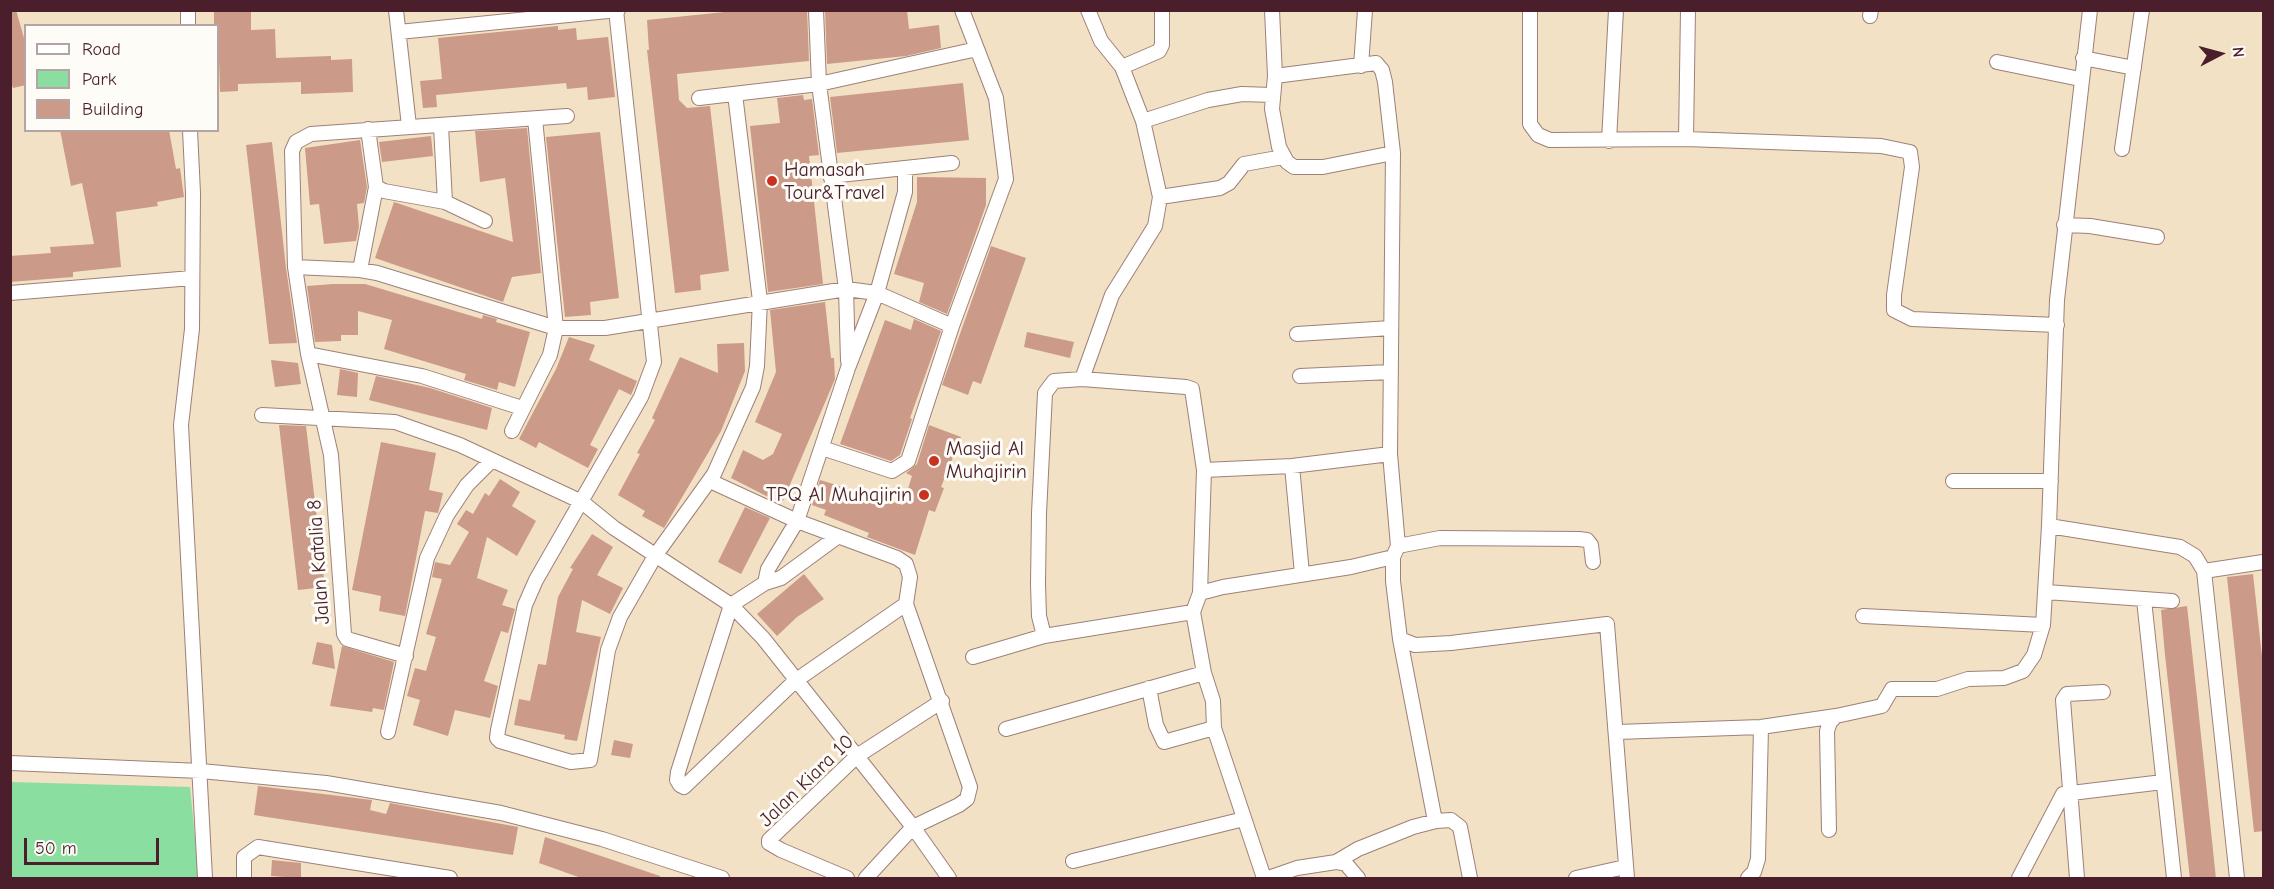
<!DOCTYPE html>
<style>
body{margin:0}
#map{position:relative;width:2274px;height:889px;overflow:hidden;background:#f2e1c4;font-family:"Comic Neue",sans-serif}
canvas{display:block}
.frame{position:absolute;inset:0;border:12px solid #4a1f2b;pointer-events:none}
.legend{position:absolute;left:24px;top:24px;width:195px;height:108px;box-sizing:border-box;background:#fdfcf7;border:2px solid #b5a4a5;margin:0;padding:8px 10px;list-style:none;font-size:18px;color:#4a1f2b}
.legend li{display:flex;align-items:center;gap:12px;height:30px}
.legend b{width:30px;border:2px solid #b5a4a5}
.north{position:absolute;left:2190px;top:24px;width:60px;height:60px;-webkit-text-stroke:4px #fdfcf7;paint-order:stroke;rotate:84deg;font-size:16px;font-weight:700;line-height:24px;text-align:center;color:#4a1f2b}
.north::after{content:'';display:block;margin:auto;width:21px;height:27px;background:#4a1f2b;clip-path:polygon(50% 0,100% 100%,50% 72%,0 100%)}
.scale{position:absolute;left:24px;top:838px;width:135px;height:27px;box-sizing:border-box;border:3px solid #4a1f2b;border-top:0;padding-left:8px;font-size:18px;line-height:21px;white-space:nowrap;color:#4a1f2b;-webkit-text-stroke:4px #fdfcf7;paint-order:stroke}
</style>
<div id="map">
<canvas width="2274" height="889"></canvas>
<div class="frame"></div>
<ul class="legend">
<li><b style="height:8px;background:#fff"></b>Road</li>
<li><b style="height:16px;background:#8ade9f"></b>Park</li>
<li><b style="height:16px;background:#cb9a88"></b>Building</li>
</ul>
<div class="north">N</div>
<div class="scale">50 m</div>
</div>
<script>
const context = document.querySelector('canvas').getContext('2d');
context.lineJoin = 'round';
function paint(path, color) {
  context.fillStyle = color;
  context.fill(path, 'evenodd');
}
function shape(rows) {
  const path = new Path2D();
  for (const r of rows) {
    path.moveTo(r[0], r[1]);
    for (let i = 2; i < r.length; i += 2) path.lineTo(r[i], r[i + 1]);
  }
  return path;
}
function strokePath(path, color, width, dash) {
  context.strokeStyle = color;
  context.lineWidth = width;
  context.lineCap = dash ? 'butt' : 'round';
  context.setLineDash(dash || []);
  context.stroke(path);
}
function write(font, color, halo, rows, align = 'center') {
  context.font = font + ' "Comic Neue",sans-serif';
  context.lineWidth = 6;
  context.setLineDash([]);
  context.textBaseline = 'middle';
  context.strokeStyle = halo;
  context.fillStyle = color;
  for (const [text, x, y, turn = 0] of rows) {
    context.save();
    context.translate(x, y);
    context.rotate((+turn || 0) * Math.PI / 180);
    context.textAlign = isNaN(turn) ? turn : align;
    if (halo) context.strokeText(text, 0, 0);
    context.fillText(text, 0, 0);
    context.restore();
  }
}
paint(shape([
 [11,782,190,787,199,878,11,878]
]), '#8ade9f');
paint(shape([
 [10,10,16,10,26,45,26,85,13,88,10,78],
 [214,10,251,10,251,30,275,29,276,58,331,56,331,60,352,59,353,92,301,94,301,82,238,84,238,91,220,92,218,26,214,26],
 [744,10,807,10,809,61,677,74,679,100,687,108,710,106,729,271,700,275,701,290,675,293,647,50,649,50,647,20],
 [825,10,907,10,909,29,939,25,941,48,906,56,827,64],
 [558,26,558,30,576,28,577,40,608,37,615,97,588,100,587,87,567,89,566,83,436,95,437,107,423,108,420,81,442,79,438,38],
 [963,83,969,140,837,153,830,97],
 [803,95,804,100,812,99,819,155,809,156,823,284,768,292,750,126,780,123,777,98],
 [527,128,541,273,512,277,503,302,375,258,394,202,513,242,505,178,480,182,475,131],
 [60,130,169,130,176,169,180,168,184,197,157,202,158,206,116,212,121,267,73,272,73,277,10,282,10,256,51,253,50,247,94,244,82,183,71,186],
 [600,132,619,298,590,302,591,315,565,317,546,137],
 [431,136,433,156,382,162,379,142],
 [360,140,367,187,364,203,357,204,359,227,356,241,324,244,319,204,310,205,305,148],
 [272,142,286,268,297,343,269,344,246,145],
 [917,177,986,178,986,205,947,314,919,302,924,283,894,274,917,202],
 [991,246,1026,258,981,384,973,381,968,395,942,385],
 [333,284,365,284,482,319,483,315,497,319,496,322,530,332,515,387,499,382,497,390,464,380,466,374,384,349,392,320,358,311,358,335,341,335,341,341,315,342,307,286],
 [825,302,831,358,834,358,835,379,783,501,780,499,778,502,731,478,743,450,763,460,773,454,782,434,755,422,776,372,770,310],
 [914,319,941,331,910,418,912,419,900,455,891,461,840,444,885,320,911,330],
 [1027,332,1074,342,1070,358,1024,347],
 [569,337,595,345,589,360,637,381,631,395,619,389,590,445,598,449,588,468,539,442,536,448,519,439,556,369],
 [744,343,745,371,721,431,664,528,642,516,645,511,618,495,640,454,637,453,655,420,652,418,680,357,718,373,717,344],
 [271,360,298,363,301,384,275,387],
 [340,369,358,373,357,397,337,395],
 [376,376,430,388,492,408,487,430,369,400],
 [279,425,306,426,325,587,298,590],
 [929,425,961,437,941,487,944,488,935,512,929,510,915,555,867,537,869,533,824,515,826,510,812,505,820,480,903,505,912,476,906,473,917,464],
 [381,442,436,453,429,490,443,493,438,513,425,511,405,616,379,611,381,596,352,590],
 [500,479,520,492,512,506,536,521,517,556,487,537,477,578,508,590,502,605,515,609,508,633,501,631,484,681,498,686,490,718,455,710,448,736,413,725,420,700,407,696,415,668,426,671,436,637,426,634,442,579,432,577,435,562,450,565,469,532,457,524,466,510,473,514,485,493,489,496],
 [745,507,770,518,741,574,718,562],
 [592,534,613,547,597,575,623,588,610,614,582,600,576,632,601,637,577,741,564,739,565,735,514,725,519,699,530,701,538,664,546,665,558,597,573,569,570,568],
 [804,574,824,599,797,617,777,636,757,614],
 [2253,574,2264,675,2264,831,2254,832,2227,577],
 [2187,606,2197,697,2216,879,2190,879,2165,655,2161,610],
 [317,642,332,645,335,669,312,664],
 [342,646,394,662,384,710,373,708,372,712,330,706],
 [614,740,633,744,630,758,611,755],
 [258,786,372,800,370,810,386,814,390,803,518,827,513,855,254,815],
 [545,837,660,876,660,879,584,879,539,863],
 [272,860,301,863,301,878,271,876]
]), '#cb9a88');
const street = shape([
 [188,10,188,26],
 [396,10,409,126],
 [616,10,654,362,641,397,536,580,525,605,498,730,497,738,500,741,571,762,590,760,608,650,620,617,655,556,714,474,753,387,757,366,760,301,735,94],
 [816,10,819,84,846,289,848,361],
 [1272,10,1275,76,1272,109,1279,147,1287,162,1294,167,1323,167,1393,153],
 [1530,10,1530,124,1538,135,1550,140,1686,139],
 [1688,10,1686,139,1881,146,1910,152,1912,167,1894,295,1894,310,1912,319,2057,325],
 [2090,10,2057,300,2049,526,2180,547,2195,556,2204,571,2237,878],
 [1870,16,1871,10],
 [399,32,618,10],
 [2083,58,2134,68],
 [1997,62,2080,79],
 [1361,66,1365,10],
 [1122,67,1159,51,1162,45,1162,10],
 [1275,76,1376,63,1382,70,1385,82,1393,153,1390,454,1398,546,1393,557,1393,581,1400,639,1415,645,1451,643,1607,624,1627,878],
 [699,98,819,84,977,49],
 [1143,121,1208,100,1242,94,1272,95],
 [441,126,445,202],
 [368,129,376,187,384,191,445,202,485,221],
 [190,130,193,193,192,329,181,425,205,878],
 [1609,141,1616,10],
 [2122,149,2142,10],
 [830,176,952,163],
 [1160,197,1220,188,1229,183,1244,164,1283,157],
 [2064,225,2090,226,2157,237],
 [295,267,360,270,377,273,556,328,605,328,846,289,877,293,952,326],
 [360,270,376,187],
 [10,293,192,278],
 [1297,334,1391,328],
 [308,354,422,376,522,408],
 [1300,376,1391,372],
 [1082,379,1112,295,1155,226,1160,197,1143,121,1122,67,1101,41,1088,10],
 [262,415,395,422,460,445,582,502,614,528,731,605,763,638,913,827,949,878],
 [512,431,550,355,556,328,535,119],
 [822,448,892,471,908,461,952,326,1006,179,996,98,962,10],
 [1292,466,1302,574],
 [1204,470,1292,466,1390,454],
 [710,481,797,521,897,558,906,564,910,577,906,604,970,787,967,799,959,805,913,827,866,878],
 [1953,481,2051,481],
 [837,537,781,578,765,583,731,605,678,772,677,780,680,785,684,787,795,681,906,604],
 [1398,546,1440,538,1579,539,1587,540,1591,545,1593,562],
 [2204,571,2263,562],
 [765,583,768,569,797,521,848,368,877,293,905,192,905,168],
 [2046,592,2172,601],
 [1200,593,1193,612,1204,673,1213,701,1214,728,1264,878],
 [2144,600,2174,878],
 [1863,616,2043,625],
 [1044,636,1039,616,1038,584,1039,513,1045,393,1054,381,1082,379,1186,387,1192,389,1204,470,1200,593,1223,587,1351,567,1393,557],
 [1400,639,1435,821],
 [406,656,347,639,344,634,331,455,308,354,295,267,292,151,296,142,311,134,567,116],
 [973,657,1044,636,1193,612],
 [1149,688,1156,725,1164,742,1214,728],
 [1006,729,1204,673],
 [388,732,427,558,447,515,467,485,492,460],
 [1617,732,1761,727,1836,716],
 [10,763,201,771,326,783,501,813,602,839,722,878],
 [1829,830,1827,731,1830,722,1836,716,1882,706,1892,689,1937,689,1968,679,2004,678,2023,671,2034,655,2043,625,2049,526],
 [1073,861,1244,819],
 [1336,862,1358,849,1413,827,1436,821,1451,820,1460,827,1470,878],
 [244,878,244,857,258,847,450,878],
 [847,878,781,850,769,843,769,840,857,756,942,701],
 [1268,878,1297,868,1336,862,1346,864,1358,878],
 [1576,878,1625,867],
 [1748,878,1754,872,1758,859,1761,727],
 [2019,878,2063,794,2163,782],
 [2077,878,2063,700,2067,694,2103,692]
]);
strokePath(street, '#9e8078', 16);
strokePath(street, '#fff', 14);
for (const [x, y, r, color] of [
 [772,181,6,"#c8321e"],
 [934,461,6,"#c8321e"],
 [924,495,6,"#c8321e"]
]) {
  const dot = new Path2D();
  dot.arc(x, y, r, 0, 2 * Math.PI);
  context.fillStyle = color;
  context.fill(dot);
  strokePath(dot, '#fdfcf7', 2);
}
write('20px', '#4a1f2b', '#fdfcf7', [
 ["Hamasah",784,170],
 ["Tour&Travel",784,193],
 ["Masjid Al",946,449],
 ["Muhajirin",946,472],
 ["TPQ Al Muhajirin",912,495,"right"]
], 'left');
write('20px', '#4a1f2b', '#fdfcf7', [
 ["Jalan Katalia 8",319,562,-94],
 ["Jalan Kiara 10",807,781,-44]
]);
</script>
